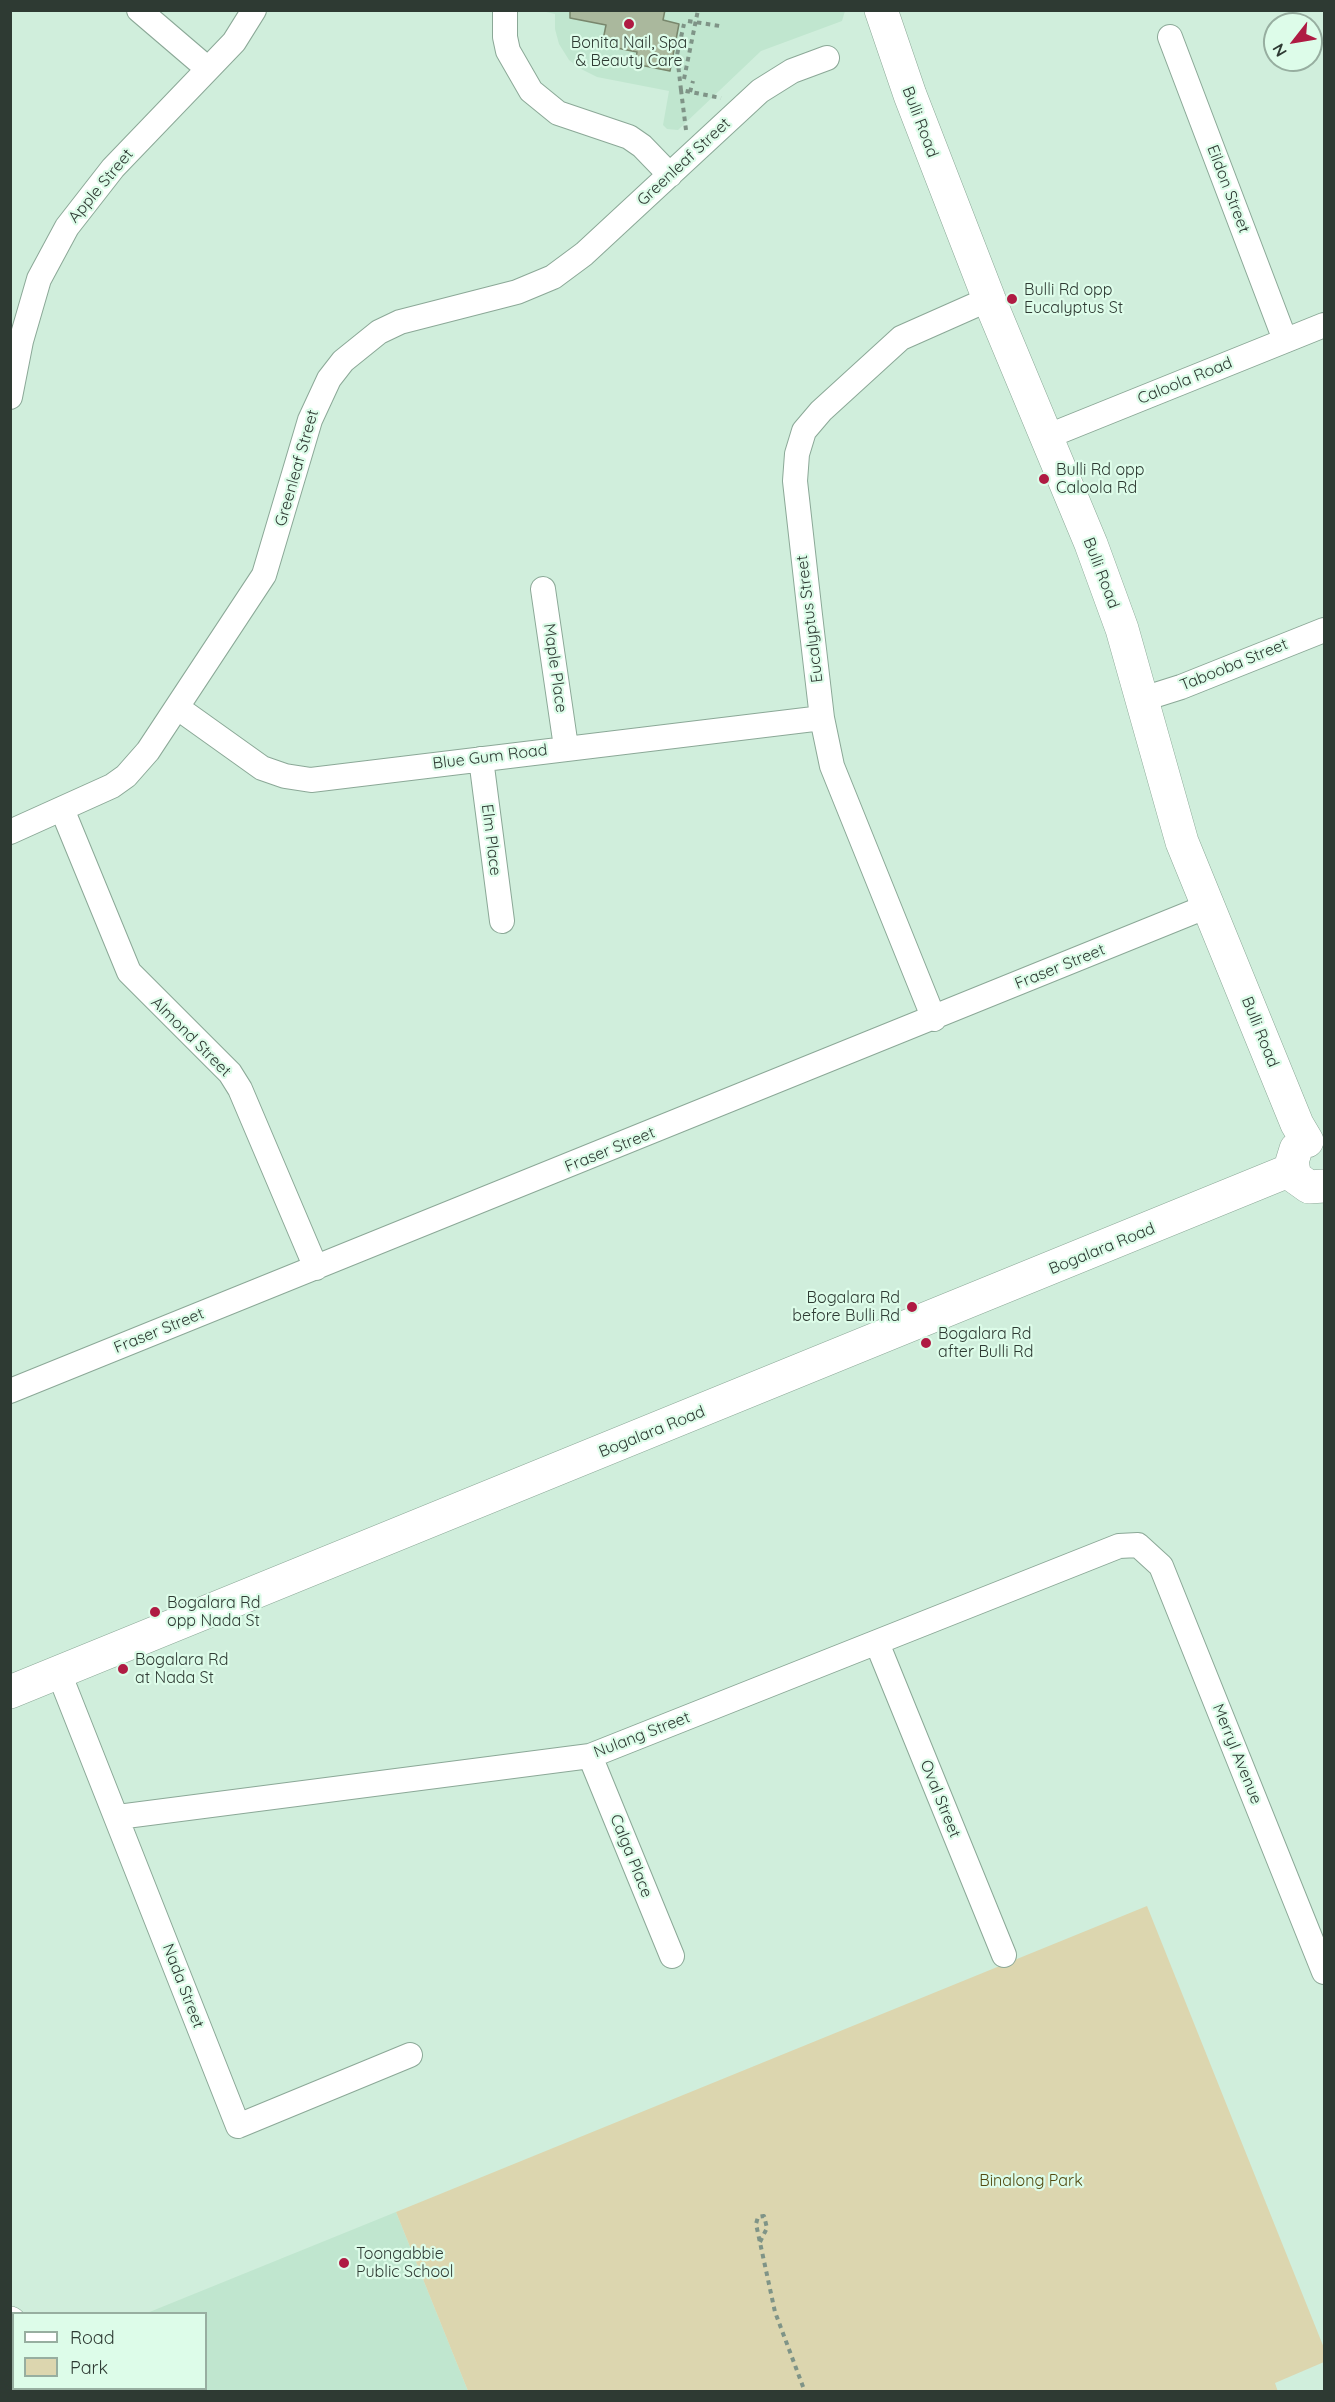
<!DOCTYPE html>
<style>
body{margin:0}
#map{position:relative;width:1335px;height:2402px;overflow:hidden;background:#d0eedc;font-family:Quicksand,sans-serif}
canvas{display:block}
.frame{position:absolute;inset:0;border:12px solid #2e3a33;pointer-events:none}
.legend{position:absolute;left:12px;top:2312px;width:195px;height:78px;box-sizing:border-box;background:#ddfce9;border:2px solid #97aea0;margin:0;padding:8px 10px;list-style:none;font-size:18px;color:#2e3a33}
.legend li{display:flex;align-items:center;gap:12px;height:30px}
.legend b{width:30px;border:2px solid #97aea0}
.north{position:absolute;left:1263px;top:12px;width:60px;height:60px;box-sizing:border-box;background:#ddfce9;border:2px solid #97aea0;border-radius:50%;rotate:239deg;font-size:16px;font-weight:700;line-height:24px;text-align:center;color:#2e3a33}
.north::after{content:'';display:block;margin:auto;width:21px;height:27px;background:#af1b43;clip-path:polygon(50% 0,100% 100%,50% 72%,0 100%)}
</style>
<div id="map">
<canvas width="1335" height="2402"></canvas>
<div class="frame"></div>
<ul class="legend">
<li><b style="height:8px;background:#fff"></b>Road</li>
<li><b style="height:16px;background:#dcd6af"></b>Park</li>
</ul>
<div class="north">N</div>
</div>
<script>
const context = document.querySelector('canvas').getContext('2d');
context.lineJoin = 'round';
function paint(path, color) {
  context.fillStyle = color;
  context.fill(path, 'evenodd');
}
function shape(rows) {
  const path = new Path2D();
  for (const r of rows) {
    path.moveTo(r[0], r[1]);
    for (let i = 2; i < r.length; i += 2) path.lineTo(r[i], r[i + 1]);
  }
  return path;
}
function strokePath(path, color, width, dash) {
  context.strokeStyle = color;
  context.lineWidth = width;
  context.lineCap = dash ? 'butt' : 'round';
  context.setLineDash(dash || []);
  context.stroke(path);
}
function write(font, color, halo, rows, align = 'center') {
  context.font = font + ' Quicksand,sans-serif';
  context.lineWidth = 4.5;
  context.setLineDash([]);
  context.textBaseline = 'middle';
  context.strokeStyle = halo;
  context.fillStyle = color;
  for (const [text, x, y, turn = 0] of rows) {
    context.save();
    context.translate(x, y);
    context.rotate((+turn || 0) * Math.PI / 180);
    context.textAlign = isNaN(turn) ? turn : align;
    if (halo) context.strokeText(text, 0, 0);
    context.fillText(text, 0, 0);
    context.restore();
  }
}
paint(shape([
 [542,11,845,11,842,21,761,51,678,130,667,129,663,125,669,91,597,77,579,68,569,60,559,44,555,29,555,14],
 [396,2212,468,2391,83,2392,81,2389,206,2388,206,2314,147,2313]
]), '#c0e6cf');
paint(shape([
 [1147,1906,1324,2348,1324,2362,1275,2383,1278,2392,468,2391,396,2212]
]), '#dcd6af');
const building = shape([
 [570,10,665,10,663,20,679,24,670,71,635,64,637,52,602,45,606,25,570,18,570,10]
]);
paint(building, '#aab89d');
strokePath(building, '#78866c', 1.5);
const street = shape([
 [139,10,208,69],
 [505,10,505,37,508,51,531,91,558,113,629,137,642,146,670,175],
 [1170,37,1285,340],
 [10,397,21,341,39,279,67,227,113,168,234,42,254,10],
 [1046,437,1324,325],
 [543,589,566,747],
 [1143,699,1181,687,1324,630],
 [178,708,262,768,285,776,311,780,822,718],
 [481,759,502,921],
 [62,809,129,972,230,1073,240,1089,316,1268],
 [10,832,112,786,126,776,148,751,264,575,310,420,329,379,343,361,379,332,400,322,517,292,553,277,584,254,760,91,792,71,827,58],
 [934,1019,832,766,822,718,810,615,795,481,797,454,804,431,821,411,901,338,989,299],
 [10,1391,1208,906],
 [877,1643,1004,1955],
 [59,1673,238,2126,410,2055],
 [590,1756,672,1956],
 [118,1817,590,1756,1119,1546,1138,1545,1161,1566,1324,1972]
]);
const secondary = shape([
 [881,10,910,95,989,299,1091,544,1122,629,1182,842,1297,1124,1307,1141],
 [1296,1149,1292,1162,1295,1177,1309,1187,1324,1186],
 [10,1692,1293,1169],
 [10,2323,14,2330],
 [37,2388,38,2392]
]);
strokePath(street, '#8ba897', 26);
strokePath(secondary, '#8ba897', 34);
strokePath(shape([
 [688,21,720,26],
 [684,79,698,10],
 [681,90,677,55,684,24],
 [690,92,693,81],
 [686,130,681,90,721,98],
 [760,2242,767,2228,764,2216,758,2217,756,2224,775,2312,805,2392]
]), '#7f9487', 4, [4.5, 4.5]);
strokePath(street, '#fff', 24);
strokePath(secondary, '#fff', 33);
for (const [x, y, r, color] of [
 [629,24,6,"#af1b43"],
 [1012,299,6,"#af1b43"],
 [1044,479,6,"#af1b43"],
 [912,1307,6,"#af1b43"],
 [926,1343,6,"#af1b43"],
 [155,1612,6,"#af1b43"],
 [123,1669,6,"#af1b43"],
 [344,2263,6,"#af1b43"]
]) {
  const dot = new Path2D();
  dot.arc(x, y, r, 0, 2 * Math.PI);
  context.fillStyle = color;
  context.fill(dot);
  strokePath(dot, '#ddfce9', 2);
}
write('16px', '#2e3a33', '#ddfce9', [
 ["Bonita Nail, Spa",629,43,"center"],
 ["& Beauty Care",629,61,"center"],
 ["Bulli Rd opp",1024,290],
 ["Eucalyptus St",1024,308],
 ["Bulli Rd opp",1056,470],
 ["Caloola Rd",1056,488],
 ["Bogalara Rd",900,1298,"right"],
 ["before Bulli Rd",900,1316,"right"],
 ["Bogalara Rd",938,1334],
 ["after Bulli Rd",938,1352],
 ["Bogalara Rd",167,1603],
 ["opp Nada St",167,1621],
 ["Bogalara Rd",135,1660],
 ["at Nada St",135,1678],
 ["Toongabbie",356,2254],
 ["Public School",356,2272]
], 'left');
write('16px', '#2e3a33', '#ddfce9', [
 ["Bulli Road",920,122,69],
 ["Greenleaf Street",684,162,-43],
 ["Apple Street",101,186,-50],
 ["Eildon Street",1228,189,69],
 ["Caloola Road",1185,381,-22],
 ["Greenleaf Street",297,468,-74],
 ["Bulli Road",1101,573,69],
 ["Eucalyptus Street",810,619,-97],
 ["Tabooba Street",1234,665,-22],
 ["Maple Place",555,668,82],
 ["Blue Gum Road",490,757,-7],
 ["Elm Place",491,840,83],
 ["Fraser Street",1060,967,-22],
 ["Bulli Road",1260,1032,68],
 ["Almond Street",191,1037,45],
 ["Fraser Street",610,1150,-22],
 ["Bogalara Road",1102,1249,-22],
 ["Fraser Street",159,1331,-22],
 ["Bogalara Road",652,1432,-22],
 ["Nulang Street",642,1735,-21],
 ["Merryl Avenue",1237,1754,68],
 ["Oval Street",940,1799,68],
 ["Calga Place",631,1856,68],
 ["Nada Street",183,1986,69]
]);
write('16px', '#524a10', '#ddfce9', [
 ["Binalong Park",1031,2181]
]);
</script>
